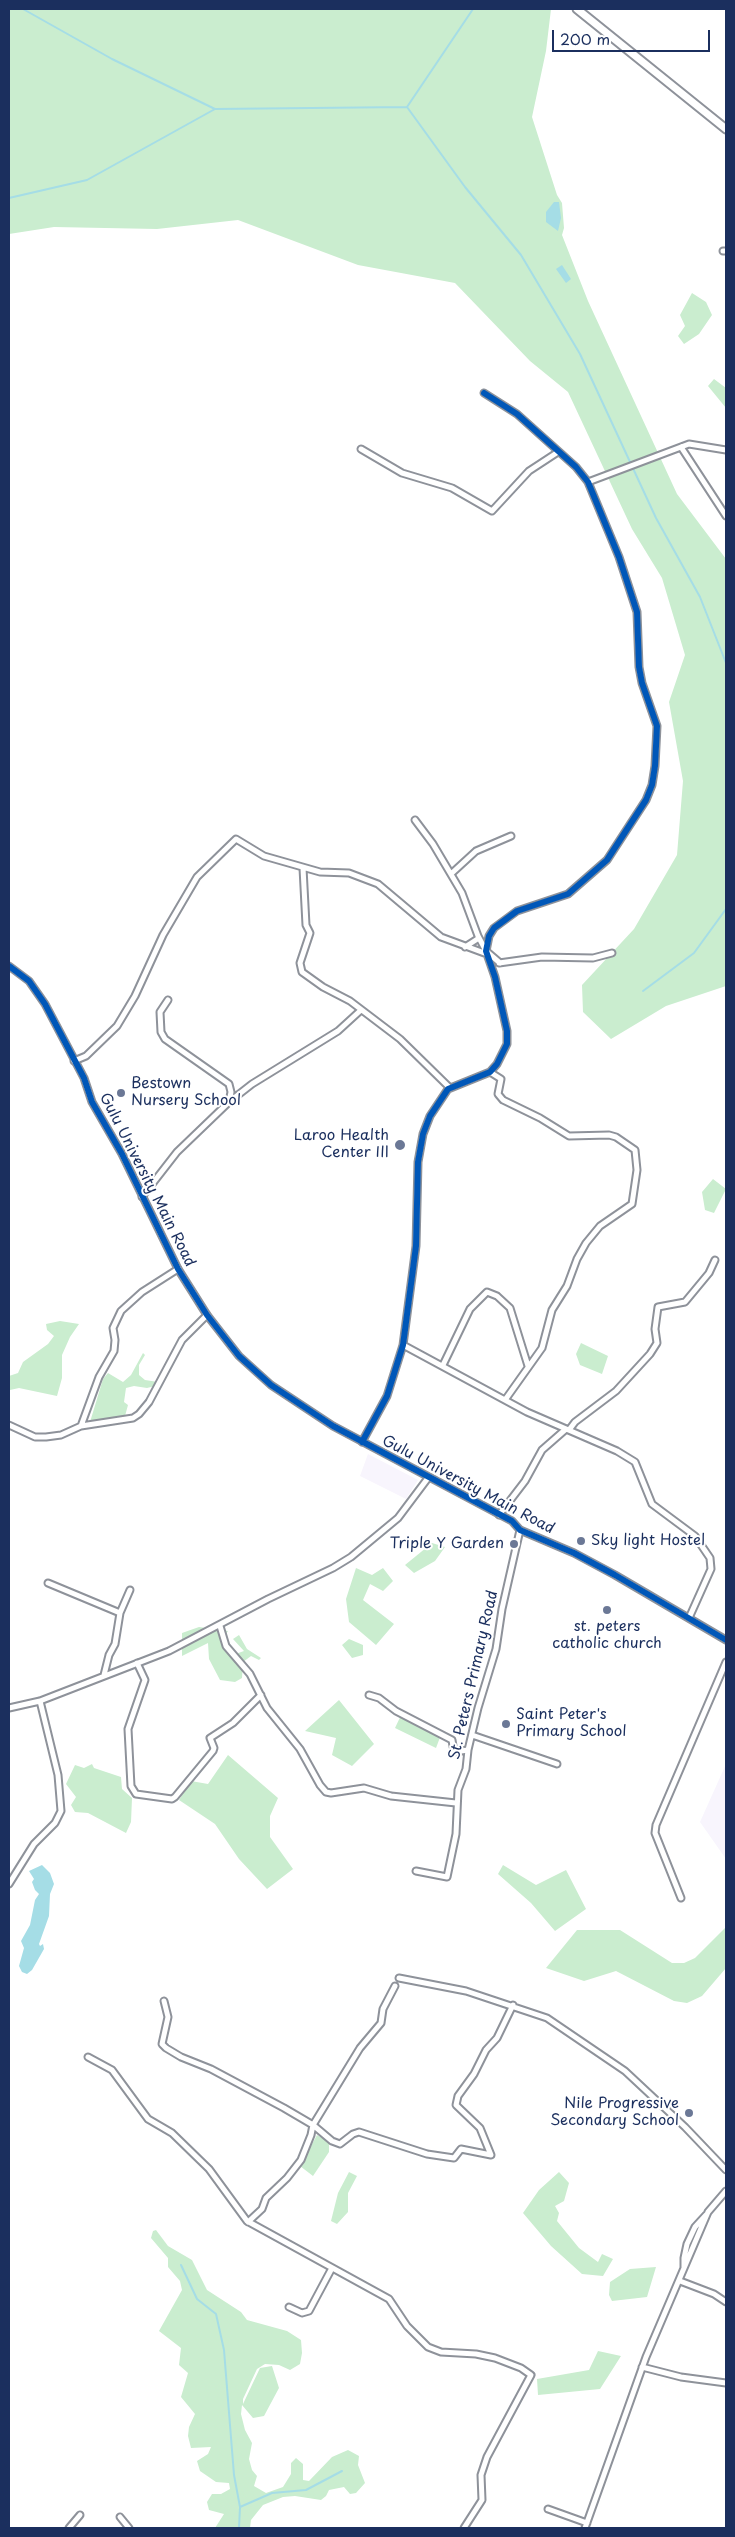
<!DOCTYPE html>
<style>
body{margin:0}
#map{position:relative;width:735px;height:2537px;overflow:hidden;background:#fff;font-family:"Playpen Sans",sans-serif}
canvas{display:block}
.frame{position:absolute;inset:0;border:10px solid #1b2f5e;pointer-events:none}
.scale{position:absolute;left:552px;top:30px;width:158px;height:22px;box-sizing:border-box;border:2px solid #1b2f5e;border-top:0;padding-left:6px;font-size:15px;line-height:18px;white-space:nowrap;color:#1b2f5e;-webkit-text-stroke:4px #fff;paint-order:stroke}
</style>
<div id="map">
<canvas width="735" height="2537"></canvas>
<div class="frame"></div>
<div class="scale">200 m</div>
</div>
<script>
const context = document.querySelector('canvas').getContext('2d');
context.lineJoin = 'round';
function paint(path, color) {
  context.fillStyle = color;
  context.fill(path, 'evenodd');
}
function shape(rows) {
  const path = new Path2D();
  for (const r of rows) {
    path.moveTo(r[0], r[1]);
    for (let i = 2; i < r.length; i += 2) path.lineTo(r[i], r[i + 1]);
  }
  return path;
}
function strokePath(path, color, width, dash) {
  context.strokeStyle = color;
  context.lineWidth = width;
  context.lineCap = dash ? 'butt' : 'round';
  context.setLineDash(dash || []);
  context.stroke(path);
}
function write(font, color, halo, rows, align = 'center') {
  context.font = font + ' "Playpen Sans",sans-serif';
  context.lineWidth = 4;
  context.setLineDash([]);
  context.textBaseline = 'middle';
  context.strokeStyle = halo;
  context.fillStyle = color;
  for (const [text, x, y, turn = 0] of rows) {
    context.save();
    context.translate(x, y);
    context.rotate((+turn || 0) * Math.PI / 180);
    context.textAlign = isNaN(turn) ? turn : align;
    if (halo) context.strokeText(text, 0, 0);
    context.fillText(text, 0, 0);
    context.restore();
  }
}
paint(shape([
 [368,1454,418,1480,406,1499,360,1476],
 [726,1764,726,1859,700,1822]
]), '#f8f5fd');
paint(shape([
 [9,9,551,9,546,51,532,117,557,195,562,203,564,228,562,235,588,301,677,494,726,559,726,986,666,1006,611,1039,583,1012,582,985,634,929,677,855,683,781,669,702,685,655,662,578,632,529,568,392,530,361,455,283,358,265,238,220,157,229,54,227,9,234],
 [692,293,706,302,712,315,699,334,684,344,678,336,685,326,680,315],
 [714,379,726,388,726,408,708,386],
 [713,1179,726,1189,714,1213,705,1210,702,1192],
 [60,1321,79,1324,70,1337,62,1355,62,1378,57,1396,19,1388,10,1390,9,1376,18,1373,23,1362,48,1344,54,1336,47,1330,46,1324],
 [581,1343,608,1356,602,1374,580,1365,576,1354],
 [143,1353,145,1355,139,1365,139,1375,145,1380,158,1382,155,1386,147,1388,134,1386,126,1388,124,1402,128,1405,125,1416,90,1422,103,1379,108,1373,123,1382,131,1375],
 [432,1543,445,1547,435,1561,414,1573,405,1565],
 [356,1568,372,1575,383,1568,393,1581,383,1591,370,1584,363,1600,394,1624,376,1645,349,1622,346,1599],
 [199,1627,228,1631,221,1641,230,1656,244,1651,233,1639,239,1635,247,1649,261,1658,259,1660,251,1656,243,1662,242,1678,235,1682,220,1680,209,1659,208,1643,182,1656,182,1633],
 [349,1639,363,1645,363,1655,352,1658,342,1645],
 [339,1700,374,1744,352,1766,332,1755,336,1738,305,1731],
 [403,1711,442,1732,436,1748,395,1728],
 [228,1755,278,1798,270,1816,270,1837,293,1869,267,1889,239,1859,215,1824,179,1800,191,1781,208,1784],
 [92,1764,94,1768,121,1777,122,1789,132,1798,131,1822,126,1833,88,1813,75,1812,71,1805,76,1797,66,1784,75,1765,84,1768],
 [503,1865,536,1885,566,1870,586,1909,555,1931,531,1903,498,1874],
 [726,1927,726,1968,702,1996,687,2003,674,2001,616,1971,584,1981,546,1968,577,1930,620,1930,672,1963,684,1963,695,1958],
 [317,2135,329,2142,329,2152,313,2176,300,2166],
 [349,2172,357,2176,348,2193,348,2212,337,2224,331,2221,338,2193],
 [559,2172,569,2183,564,2201,555,2206,559,2213,557,2221,579,2248,598,2262,602,2254,613,2259,603,2276,582,2274,551,2246,523,2213,539,2190],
 [156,2230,168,2246,192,2260,207,2290,241,2312,247,2320,287,2331,301,2340,302,2353,300,2364,290,2370,279,2365,265,2364,257,2369,243,2399,243,2404,260,2368,272,2366,279,2388,264,2416,253,2418,242,2405,241,2414,245,2430,252,2443,249,2459,252,2470,257,2476,254,2486,266,2493,283,2487,291,2474,291,2463,296,2458,303,2464,303,2480,309,2481,332,2457,348,2450,359,2456,358,2465,365,2483,356,2493,350,2494,344,2487,329,2490,326,2496,321,2500,295,2496,283,2497,263,2505,251,2520,250,2528,215,2528,224,2514,209,2510,207,2502,212,2494,221,2494,230,2489,229,2483,216,2482,200,2471,197,2461,208,2454,211,2447,191,2448,188,2436,189,2427,195,2414,181,2397,188,2373,179,2365,181,2348,159,2331,182,2290,180,2281,168,2267,168,2258,151,2238,153,2231],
 [656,2267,647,2297,612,2301,609,2295,610,2282,630,2269],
 [598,2351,621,2356,600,2389,538,2395,537,2379,589,2370]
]), '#caedcf');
paint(shape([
 [554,202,559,202,561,218,558,231,546,222,546,212],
 [562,265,571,279,566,283,556,269],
 [42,1865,50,1873,54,1884,50,1894,49,1916,39,1944,40,1946,43,1944,44,1949,32,1970,27,1974,22,1972,19,1966,24,1948,21,1941,30,1925,35,1900,39,1894,35,1890,32,1882,34,1879,29,1871]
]), '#a5dde6');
strokePath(shape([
 [23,9,112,59,215,109,407,107],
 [407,107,465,187,521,255,580,354,656,518,700,597,726,663],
 [407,107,473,9],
 [9,198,87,180,215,109],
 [643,991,694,953,726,909],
 [181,2265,197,2299,216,2314,224,2350,234,2475,240,2507,239,2528],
 [240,2507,272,2493,306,2490,342,2471]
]), '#a5dde6', 2);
const minor = shape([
 [723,251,726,251],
 [681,447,726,516],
 [361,449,402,473,452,488,492,511,529,471,558,452],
 [588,482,689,444,726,450],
 [415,820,433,844,462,893,478,936,486,951,500,963],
 [303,868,306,925,310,933,300,963,302,972,323,987,350,1001,400,1039,450,1088],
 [452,873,476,851,511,836],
 [465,947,479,938],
 [499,963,542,957,593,958,612,953],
 [168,1000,160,1012,161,1032,165,1039,229,1084,231,1092,229,1102],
 [74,1061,86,1056,117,1026,135,996,163,935,197,877,236,839,264,856,320,872,349,873,378,884,441,937,487,954],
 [490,1072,501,1079,498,1094,503,1100,540,1118,569,1136,609,1135,616,1137,635,1150,637,1170,632,1204,600,1226,586,1243,577,1259,567,1286,552,1310,542,1348,505,1400],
 [142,1197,177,1152,229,1102,252,1084,338,1031,361,1010],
 [403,1345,527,1412,617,1451,635,1462,652,1504,695,1536,710,1558,711,1569,689,1618],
 [443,1365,470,1309,487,1292,497,1296,510,1308,528,1366],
 [9,1425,35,1437,46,1437,61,1435,81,1426,99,1377,114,1351,115,1340,113,1328,121,1311,142,1292,178,1269],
 [81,1426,133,1418,139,1414,149,1402,182,1340,207,1315],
 [569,1430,575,1422,616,1391,650,1354,657,1343,655,1329,658,1307,685,1302,709,1273,715,1260],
 [362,1442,387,1396,403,1345,416,1246,418,1162,423,1134,430,1116,448,1089,490,1072,497,1064,507,1044,507,1031,495,977,486,951,489,936,494,928,517,911,568,894,607,860,646,800,652,785,655,766,657,726,642,683,639,667,637,612,619,557,588,482,576,467,517,414,484,393],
 [499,1515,525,1481,542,1450,566,1429],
 [48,1583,120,1613],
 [220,1626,226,1646,250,1674,267,1708,300,1749,320,1785,326,1792,331,1793,364,1788,391,1796,456,1803],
 [137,1663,145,1680,128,1729,131,1786,136,1794,172,1799,175,1797,213,1751,214,1748,210,1738,233,1723,261,1695],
 [104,1675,109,1655,115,1644,120,1613,130,1590],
 [369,1695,379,1698,396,1711,452,1740,454,1752,468,1750],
 [9,1708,40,1701,169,1651,268,1599,333,1568,351,1557,398,1518,428,1478],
 [472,1735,557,1764],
 [416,1871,447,1877,456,1834,458,1790,466,1769,468,1750,478,1708,496,1649,502,1609,520,1530],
 [9,1884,34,1844,55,1823,61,1811,58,1775,40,1701],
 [681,1898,655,1833,656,1825,726,1662],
 [399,1978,466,1991,547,2018,625,2071,685,2127,726,2170],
 [164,2001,168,2017,162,2044,166,2048,181,2057,211,2069,284,2108,313,2125,332,2141,340,2144,353,2134,359,2132,427,2154,454,2158,461,2149,491,2155,480,2128,456,2105,458,2096,474,2074,486,2050,497,2038,513,2005],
 [88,2057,112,2070,148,2119,172,2133,209,2169,247,2221,389,2299,407,2326,428,2347,441,2352,476,2354,495,2358,521,2368,531,2375,487,2457,481,2475,482,2500,464,2528],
 [248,2222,262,2209,266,2198,287,2178,301,2160,311,2135,313,2125,360,2048,381,2023,383,2009,395,1986],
 [684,2267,684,2258,687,2244,695,2227,706,2215],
 [680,2281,714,2294,726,2302],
 [289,2307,302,2313,309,2311,332,2268],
 [642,2367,681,2377,726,2383],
 [548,2509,587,2523],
 [120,2517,129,2528],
 [69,2528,80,2515],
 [585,2528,646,2357,708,2212,726,2191]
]);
const tertiary = shape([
 [9,966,29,981,45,1004,84,1078,92,1102,122,1154,178,1269,207,1315,239,1356,271,1385,333,1426,512,1521,520,1530,574,1553,615,1575,726,1640]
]);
const secondary = shape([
 [577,9,726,129]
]);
strokePath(minor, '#8e929a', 9);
strokePath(tertiary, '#8e929a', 9);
strokePath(secondary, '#8e929a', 11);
strokePath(minor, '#fff', 5);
strokePath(tertiary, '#fff', 5.5);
strokePath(secondary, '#fff', 7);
strokePath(shape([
 [9,966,29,981,45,1004,84,1078,92,1102,122,1154,178,1269,207,1315,239,1356,271,1385,333,1426,512,1521,520,1530,574,1553,615,1575,726,1640],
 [362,1442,387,1396,403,1345,416,1246,418,1162,423,1134,430,1116,448,1089,490,1072,497,1064,507,1044,507,1031,495,977,486,951,489,936,494,928,517,911,568,894,607,860,646,800,652,785,655,766,657,726,642,683,639,667,637,612,619,557,588,482,576,467,517,414,484,393]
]), '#0057b8', 6);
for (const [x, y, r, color] of [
 [121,1093,5,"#6b7896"],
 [400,1145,6,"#6b7896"],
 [581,1541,5,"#6b7896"],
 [514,1544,5,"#6b7896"],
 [607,1610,5,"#6b7896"],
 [506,1724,5,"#6b7896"],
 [689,2113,5,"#6b7896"]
]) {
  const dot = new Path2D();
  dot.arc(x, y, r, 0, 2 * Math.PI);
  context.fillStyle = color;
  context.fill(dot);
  strokePath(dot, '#fff', 2);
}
write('15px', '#1b2f5e', '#fff', [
 ["Bestown",131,1084],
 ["Nursery School",131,1101],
 ["Laroo Health",389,1136,"right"],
 ["Center III",389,1153,"right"],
 ["Sky light Hostel",591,1541],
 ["Triple Y Garden",504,1544,"right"],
 ["st. peters",607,1627,"center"],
 ["catholic church",607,1644,"center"],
 ["Saint Peter's",516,1715],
 ["Primary School",516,1732],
 ["Nile Progressive",679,2104,"right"],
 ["Secondary School",679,2121,"right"]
], 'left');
write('15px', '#1b2f5e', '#fff', [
 ["Gulu University Main Road",147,1180,63],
 ["Gulu University Main Road",468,1485,28],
 ["St. Peters Primary Road",474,1675,-77]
]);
</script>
